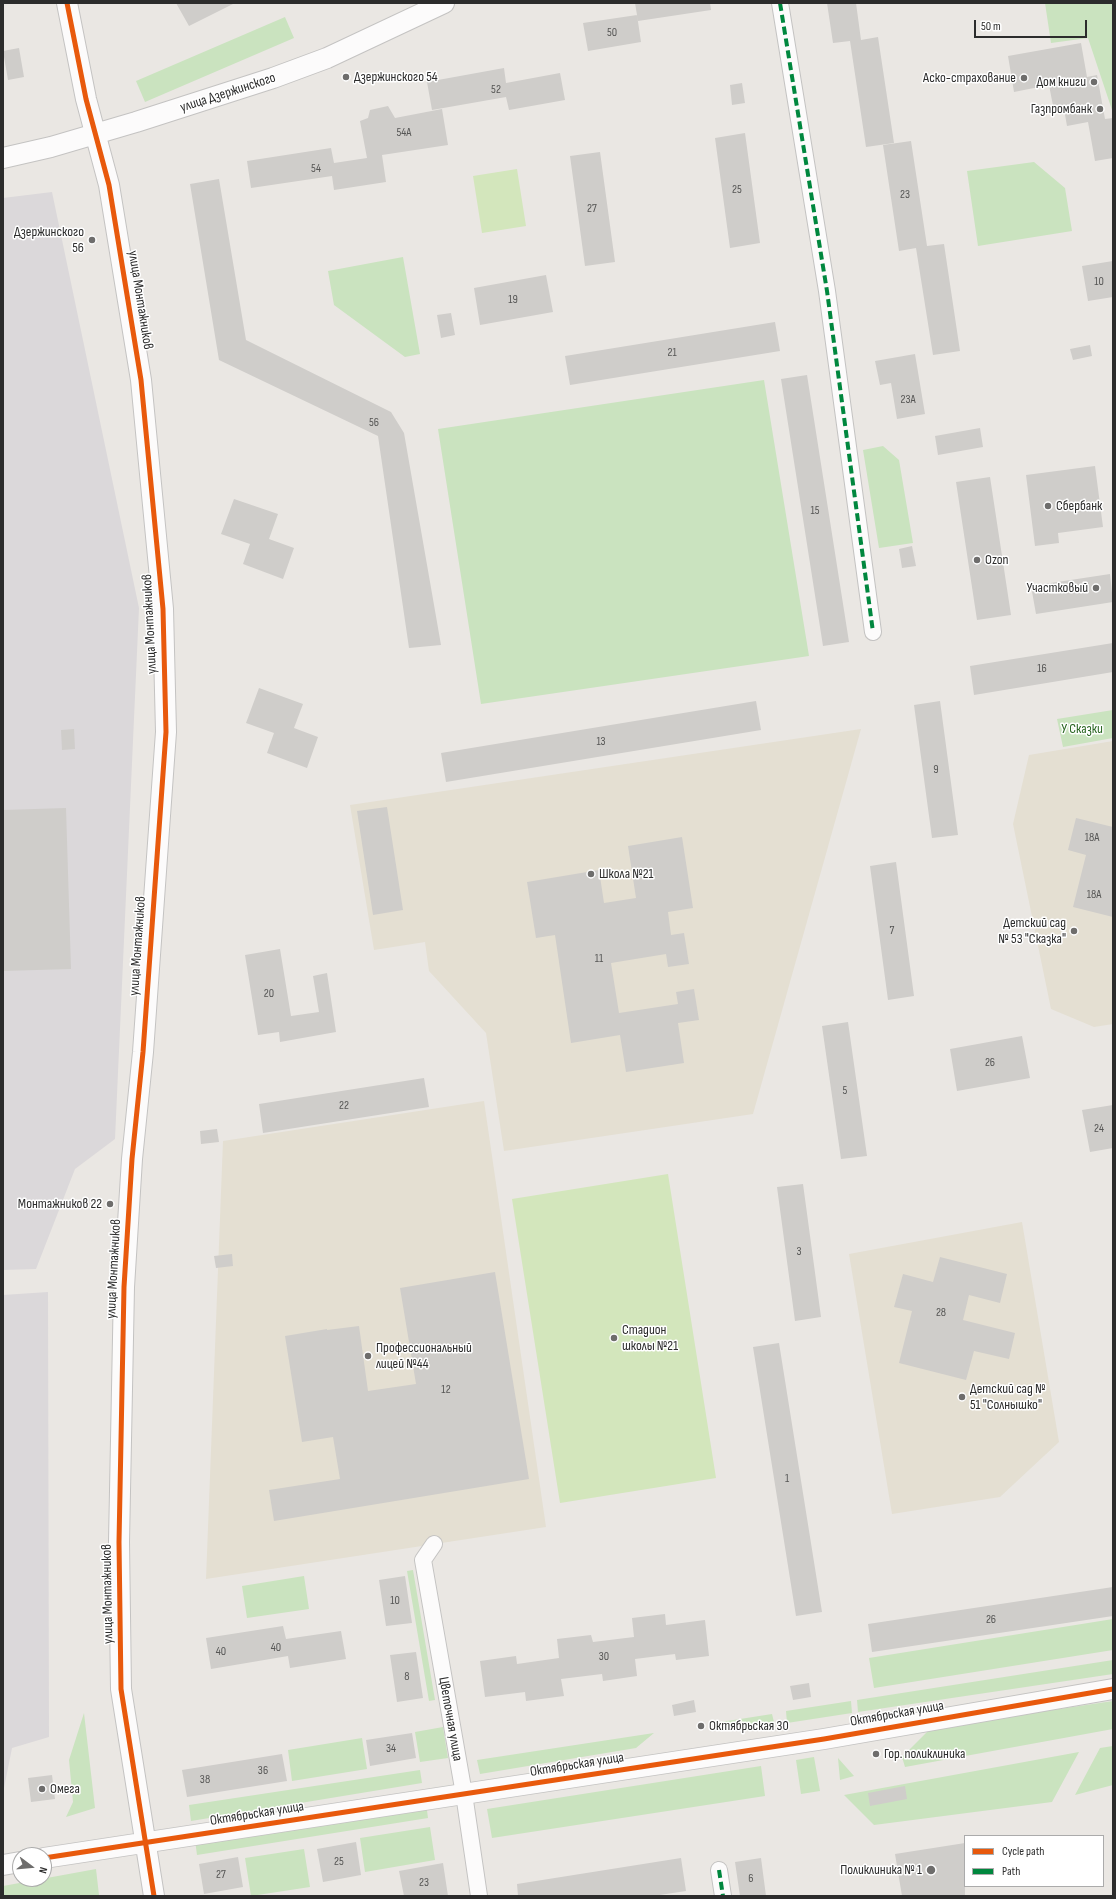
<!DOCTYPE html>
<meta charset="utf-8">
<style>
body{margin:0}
#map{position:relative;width:1116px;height:1899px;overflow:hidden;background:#eae7e3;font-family:"Sofia Sans Condensed",sans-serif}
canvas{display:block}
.frame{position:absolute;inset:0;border:4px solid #2c2c2c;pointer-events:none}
.legend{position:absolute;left:964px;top:1835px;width:140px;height:52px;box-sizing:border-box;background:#fff;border:1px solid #ababab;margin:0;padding:5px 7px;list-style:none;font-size:12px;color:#2c2c2c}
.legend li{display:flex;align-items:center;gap:8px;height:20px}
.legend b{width:20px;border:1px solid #ababab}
.north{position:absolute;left:12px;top:1847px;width:40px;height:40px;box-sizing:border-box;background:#fff;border:1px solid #ababab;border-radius:50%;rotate:106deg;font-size:11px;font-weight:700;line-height:16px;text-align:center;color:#2c2c2c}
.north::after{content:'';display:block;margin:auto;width:14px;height:18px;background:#6e6d6c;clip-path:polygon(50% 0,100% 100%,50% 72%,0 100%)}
.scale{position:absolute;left:974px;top:20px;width:113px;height:18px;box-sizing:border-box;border:2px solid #2c2c2c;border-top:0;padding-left:5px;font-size:12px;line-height:14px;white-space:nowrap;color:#2c2c2c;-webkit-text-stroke:3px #fff;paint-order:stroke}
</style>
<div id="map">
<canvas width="1116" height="1899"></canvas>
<div class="frame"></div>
<ul class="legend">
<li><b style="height:5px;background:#e8590c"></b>Cycle path</li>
<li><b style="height:5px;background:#00873e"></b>Path</li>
</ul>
<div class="north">N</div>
<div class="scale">50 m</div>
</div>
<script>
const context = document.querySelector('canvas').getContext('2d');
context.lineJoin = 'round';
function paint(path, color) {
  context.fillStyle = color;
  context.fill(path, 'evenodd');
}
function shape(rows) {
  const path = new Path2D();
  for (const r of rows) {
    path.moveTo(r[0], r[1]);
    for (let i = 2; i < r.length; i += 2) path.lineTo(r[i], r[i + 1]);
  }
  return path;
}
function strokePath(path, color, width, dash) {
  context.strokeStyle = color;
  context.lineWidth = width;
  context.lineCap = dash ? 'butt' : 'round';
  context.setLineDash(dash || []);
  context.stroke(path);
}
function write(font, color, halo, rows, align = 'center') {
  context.font = font + ' "Sofia Sans Condensed",sans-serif';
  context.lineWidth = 3;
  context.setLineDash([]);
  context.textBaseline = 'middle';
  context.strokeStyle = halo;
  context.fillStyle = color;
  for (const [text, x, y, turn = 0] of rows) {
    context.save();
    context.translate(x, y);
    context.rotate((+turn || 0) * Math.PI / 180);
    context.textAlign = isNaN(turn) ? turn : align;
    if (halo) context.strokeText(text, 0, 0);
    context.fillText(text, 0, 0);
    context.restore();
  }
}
paint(shape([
 [52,192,139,608,115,1139,75,1169,36,1269,3,1270,3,198],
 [48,1292,49,1737,12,1748,3,1793,3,1295]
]), '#dbd8da');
paint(shape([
 [861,729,753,1114,504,1151,486,1033,429,971,425,942,374,950,350,805],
 [1113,741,1113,1024,1094,1027,1051,1009,1013,824,1029,755],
 [484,1101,546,1527,206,1579,223,1141],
 [1022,1222,1059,1442,1000,1497,892,1514,849,1254]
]), '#e4dfd2');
paint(shape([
 [1045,3,1113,3,1113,113,1088,38,1051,43],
 [285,17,294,38,145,102,136,81],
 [1034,162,1065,188,1072,231,978,246,967,171],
 [403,257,420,354,405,357,334,305,328,271],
 [764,380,809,656,481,704,438,429],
 [883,446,899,460,913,543,879,548,863,450],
 [1113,710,1113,738,1063,747,1057,719],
 [413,1570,435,1700,429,1701,407,1571],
 [304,1576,309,1609,247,1618,242,1586],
 [1113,1619,1113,1650,874,1688,869,1658],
 [1113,1660,1113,1674,858,1712,857,1700],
 [851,1701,852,1713,787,1723,786,1711],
 [1113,1701,1113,1729,905,1767,902,1757,931,1728],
 [84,1713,95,1808,66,1817,73,1802,69,1760],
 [772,1714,775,1726,743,1731,721,1722],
 [443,1727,448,1758,420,1762,415,1732],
 [654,1733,636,1748,480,1774,477,1760],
 [362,1738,367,1769,292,1781,288,1750],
 [1113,1746,1113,1785,1075,1795,1100,1748],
 [1079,1752,1052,1802,874,1825,844,1795],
 [814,1757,820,1791,801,1794,796,1760],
 [838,1758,854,1776,840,1780],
 [761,1766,765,1796,492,1838,487,1809],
 [420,1770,422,1783,191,1821,189,1805],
 [426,1803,428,1818,197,1855,195,1840],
 [430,1827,435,1860,365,1872,360,1838],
 [304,1849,310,1887,251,1896,245,1858],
 [96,1869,99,1895,90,1896,3,1896,3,1886]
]), '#cae3bf');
paint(shape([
 [517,169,526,226,482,233,473,176],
 [668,1174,716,1478,560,1503,512,1199]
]), '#d3e6bc');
paint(shape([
 [176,3,235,3,189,26],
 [635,3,710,3,711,10,638,21],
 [827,3,856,3,861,40,878,37,894,143,866,147,850,41,833,43],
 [637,15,641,42,588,51,583,23],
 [1081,43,1087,77,1097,75,1105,119,1113,118,1113,158,1095,161,1088,122,1067,126,1064,109,1054,111,1049,85,1014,92,1008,56],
 [19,48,24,77,8,80,3,51],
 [504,68,506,83,560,73,565,100,509,110,506,97,432,110,427,82],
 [742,83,745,103,732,105,730,85],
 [388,106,395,118,442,109,448,145,382,155,386,182,334,190,332,176,251,188,247,161,331,148,334,163,367,158,360,121,368,118,370,110],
 [745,133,760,243,730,248,715,138],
 [911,141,927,246,944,244,960,351,933,355,916,248,899,251,883,145],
 [600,152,615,262,585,266,570,156],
 [219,179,246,340,391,412,404,433,441,645,409,648,378,436,219,360,190,184],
 [1113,261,1113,297,1088,301,1082,266],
 [546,275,553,312,480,325,474,288],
 [451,313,455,335,441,338,437,315],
 [775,322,780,351,570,385,565,356],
 [1090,345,1092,356,1073,360,1070,349],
 [915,354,925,414,897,419,891,383,880,385,875,361],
 [807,375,849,642,823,646,781,379],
 [980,428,983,447,938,455,935,436],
 [1095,466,1103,527,1058,533,1059,543,1035,546,1026,475],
 [990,477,1011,615,977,620,956,482],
 [234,499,278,514,269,539,294,548,283,579,243,564,250,544,221,534],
 [912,546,916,566,902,568,899,549],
 [1110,574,1113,602,1036,614,1031,586],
 [1113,643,1113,672,974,695,970,666],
 [259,688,303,704,294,728,318,737,307,768,267,753,274,733,246,723],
 [756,701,761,730,446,782,441,753],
 [940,701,958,835,932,838,914,705],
 [74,729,75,749,62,750,61,730],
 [387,807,403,910,373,915,357,811],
 [66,808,71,969,3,971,3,810],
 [1076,818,1113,827,1113,917,1073,907,1086,855,1068,850],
 [682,837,693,908,668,912,671,935,684,933,689,964,668,967,666,954,611,963,619,1013,678,1004,676,992,694,989,699,1020,678,1023,684,1063,626,1072,620,1035,571,1043,555,935,536,938,527,882,599,870,604,903,636,898,628,846],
 [896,862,914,996,888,1000,870,866],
 [280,949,291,1016,319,1012,313,976,327,973,336,1032,280,1042,279,1032,258,1035,245,955],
 [848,1022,867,1156,841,1159,822,1026],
 [1022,1036,1030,1078,957,1091,950,1049],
 [424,1078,429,1107,263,1133,259,1104],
 [1113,1105,1113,1148,1090,1152,1082,1110],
 [217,1129,219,1142,201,1144,200,1131],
 [803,1184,821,1317,795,1321,777,1187],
 [232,1254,233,1266,216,1268,214,1256],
 [940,1257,1007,1274,1000,1303,969,1295,963,1320,1015,1333,1009,1359,974,1351,966,1380,899,1363,912,1311,894,1307,903,1274,933,1282],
 [495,1272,529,1479,274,1521,269,1490,340,1479,333,1437,302,1442,285,1336,327,1329,327,1330,359,1326,368,1391,416,1384,400,1288],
 [779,1343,822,1612,796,1616,753,1347],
 [405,1576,412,1623,386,1626,379,1580],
 [1113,1587,1113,1616,872,1652,868,1624],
 [665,1614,666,1625,705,1620,709,1656,676,1660,675,1654,635,1659,637,1676,603,1681,602,1674,561,1679,564,1696,526,1701,525,1692,485,1697,480,1661,516,1656,517,1664,559,1658,557,1639,591,1635,593,1642,634,1637,632,1618],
 [283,1626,286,1639,341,1631,346,1659,290,1668,288,1656,211,1669,206,1638],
 [416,1652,423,1698,397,1702,390,1655],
 [809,1683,811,1697,793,1700,790,1686],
 [694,1700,696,1712,674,1716,672,1705],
 [412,1733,416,1758,370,1766,366,1740],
 [282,1754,287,1781,187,1797,182,1770],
 [52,1775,55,1799,31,1802,28,1778],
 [905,1786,907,1799,870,1806,868,1793],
 [356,1842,361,1875,323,1882,317,1849],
 [965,1843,965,1896,902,1896,895,1854],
 [238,1857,243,1887,204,1894,199,1864],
 [681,1858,686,1891,653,1896,518,1896,517,1884],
 [761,1858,766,1896,740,1896,735,1862],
 [443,1863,448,1896,404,1896,399,1871]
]), '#cfcdca');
const minor = shape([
 [780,3,827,291,873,632],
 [434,1544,423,1560,464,1794,479,1896],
 [719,1870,723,1896]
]);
const tertiary = shape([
 [67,3,86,99,109,185,141,380,163,609,166,732,143,1052,132,1159,124,1287,119,1542,121,1689,154,1896],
 [3,158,51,147,136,122,273,78,327,58,444,3],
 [44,1858,824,1739,1113,1689],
 [3,1865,20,1862]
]);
strokePath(minor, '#c4c3c2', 18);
strokePath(tertiary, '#c4c3c2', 22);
strokePath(minor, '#fcfbfb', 16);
strokePath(tertiary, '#fcfbfb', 20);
strokePath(shape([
 [780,3,827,291,873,632],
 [719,1870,723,1896]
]), '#00873e', 4, [8, 4]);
strokePath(shape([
 [67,3,86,99,109,185,141,380,163,609,166,732,143,1052,132,1159,124,1287,119,1542,121,1689,154,1896],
 [44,1858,824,1739,1113,1689]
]), '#e8590c', 5);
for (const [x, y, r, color] of [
 [346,77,4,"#6e6d6c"],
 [1024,78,4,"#6e6d6c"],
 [1094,82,4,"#6e6d6c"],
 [1100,109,4,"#6e6d6c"],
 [92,240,4,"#6e6d6c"],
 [1048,506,4,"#6e6d6c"],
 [977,560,4,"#6e6d6c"],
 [1096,588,4,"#6e6d6c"],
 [591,874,4,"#6e6d6c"],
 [1074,931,4,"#6e6d6c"],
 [110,1204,4,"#6e6d6c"],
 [614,1338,4,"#6e6d6c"],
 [368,1356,4,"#6e6d6c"],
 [962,1397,4,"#6e6d6c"],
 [701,1726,4,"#6e6d6c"],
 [876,1754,4,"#6e6d6c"],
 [42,1789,4,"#6e6d6c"],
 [931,1870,5,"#6e6d6c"]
]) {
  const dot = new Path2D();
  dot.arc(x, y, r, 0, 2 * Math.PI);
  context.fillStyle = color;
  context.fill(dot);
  strokePath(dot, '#fff', 1.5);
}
write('12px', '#565655', null, [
 ["50",612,33],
 ["52",496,90],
 ["54А",404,133],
 ["54",316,169],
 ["25",737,190],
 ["23",905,195],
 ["27",592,209],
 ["10",1099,282],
 ["19",513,300],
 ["21",672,353],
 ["23А",908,400],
 ["56",374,423],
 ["15",815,511],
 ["16",1042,669],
 ["13",601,742],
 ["9",936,770],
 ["18А",1092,838],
 ["18А",1094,895],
 ["7",892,931],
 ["11",599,959],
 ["20",269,994],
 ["26",990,1063],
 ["5",845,1091],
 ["22",344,1106],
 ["24",1099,1129],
 ["3",799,1252],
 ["28",941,1313],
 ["12",446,1390],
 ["1",787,1479],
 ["10",395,1601],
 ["26",991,1620],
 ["40",276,1648],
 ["40",221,1652],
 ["30",604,1657],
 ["8",407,1677],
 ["34",391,1749],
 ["36",263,1771],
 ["38",205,1780],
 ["25",339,1862],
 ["27",221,1875],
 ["6",751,1879],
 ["23",424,1883]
]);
write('14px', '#2c2c2c', '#fff', [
 ["Дзержинского 54",354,77],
 ["Аско-страхование",1016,78,"right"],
 ["Дом книги",1086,82,"right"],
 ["Газпромбанк",1092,109,"right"],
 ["Дзержинского",84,232,"right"],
 ["56",84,248,"right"],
 ["Сбербанк",1056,506],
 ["Ozon",985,560],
 ["Участковый",1088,588,"right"],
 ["Школа №21",599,874],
 ["Детский сад",1066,923,"right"],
 ["№ 53 \"Сказка\"",1066,939,"right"],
 ["Монтажников 22",102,1204,"right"],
 ["Стадион",622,1330],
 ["школы №21",622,1346],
 ["Профессиональный",376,1348],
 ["лицей №44",376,1364],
 ["Детский сад №",970,1389],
 ["51 \"Солнышко\"",970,1405],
 ["Октябрьская 30",709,1726],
 ["Гор. поликлиника",884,1754],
 ["Омега",50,1789],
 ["Поликлиника № 1",922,1870,"right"]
], 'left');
write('14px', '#2c2c2c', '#fff', [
 ["улица Дзержинского",228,93,-18],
 ["улица Монтажников",140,300,81],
 ["улица Монтажников",150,624,-93],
 ["улица Монтажников",138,946,-86],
 ["улица Монтажников",114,1269,-87],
 ["улица Монтажников",108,1594,-91],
 ["Октябрьская улица",897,1714,-10],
 ["Цветочная улица",450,1719,80],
 ["Октябрьская улица",577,1765,-9],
 ["Октябрьская улица",257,1814,-9]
]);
write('14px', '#286520', '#fff', [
 ["У Сказки",1082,729]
]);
</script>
